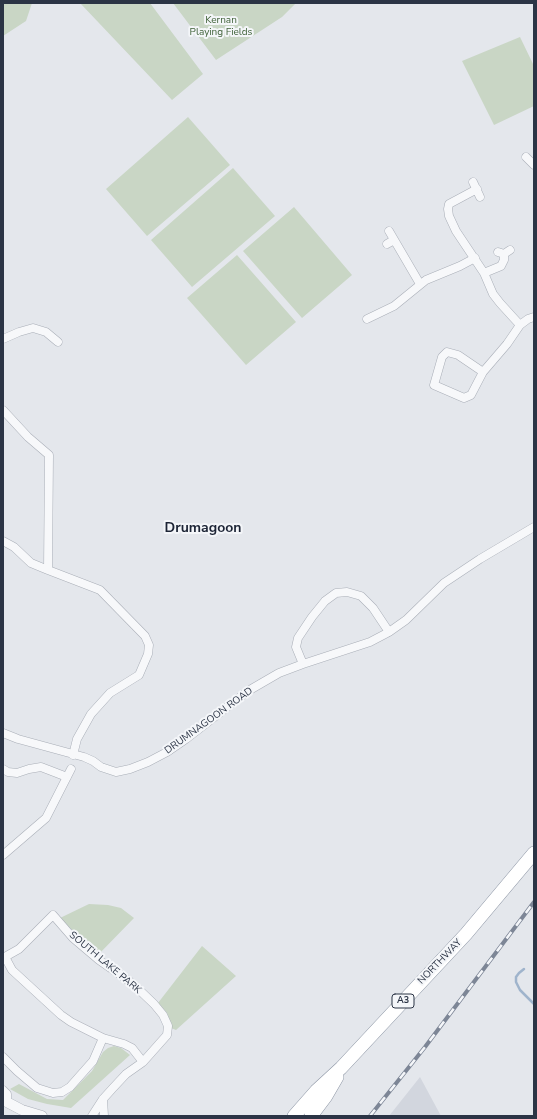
<!DOCTYPE html>
<style>
body{margin:0}
#map{position:relative;width:537px;height:1119px;overflow:hidden;background:#e4e7ec;font-family:"Nunito Sans",sans-serif}
canvas{display:block}
.frame{position:absolute;inset:0;border:4px solid #2b3445;pointer-events:none}
</style>
<div id="map">
<canvas width="537" height="1119"></canvas>
<div class="frame"></div>
</div>
<script>
const context = document.querySelector('canvas').getContext('2d');
context.lineJoin = 'round';
function paint(path, color) {
  context.fillStyle = color;
  context.fill(path, 'evenodd');
}
function shape(rows) {
  const path = new Path2D();
  for (const r of rows) {
    path.moveTo(r[0], r[1]);
    for (let i = 2; i < r.length; i += 2) path.lineTo(r[i], r[i + 1]);
  }
  return path;
}
function strokePath(path, color, width, dash) {
  context.strokeStyle = color;
  context.lineWidth = width;
  context.lineCap = dash ? 'butt' : 'round';
  context.setLineDash(dash || []);
  context.stroke(path);
}
function write(font, color, halo, rows, align = 'center') {
  context.font = font + ' "Nunito Sans",sans-serif';
  context.lineWidth = 4;
  context.setLineDash([]);
  context.textBaseline = 'middle';
  context.strokeStyle = halo;
  context.fillStyle = color;
  for (const [text, x, y, turn = 0] of rows) {
    context.save();
    context.translate(x, y);
    context.rotate((+turn || 0) * Math.PI / 180);
    context.textAlign = isNaN(turn) ? turn : align;
    if (halo) context.strokeText(text, 0, 0);
    context.fillText(text, 0, 0);
    context.restore();
  }
}
paint(shape([
 [420,1077,441,1116,389,1116]
]), '#d2d6de');
paint(shape([
 [3,3,32,3,26,21,3,36],
 [80,3,150,3,203,74,172,100],
 [173,3,296,3,282,17,216,60],
 [520,37,534,66,534,106,494,125,462,61],
 [188,117,230,165,147,236,106,189],
 [233,168,275,216,192,287,151,240],
 [294,207,352,275,302,318,243,251],
 [237,255,296,322,246,365,187,298],
 [89,904,108,905,121,908,134,918,98,955,60,918],
 [202,946,236,976,176,1030,171,1028,167,1013,158,1003],
 [114,1046,121,1048,130,1055,71,1108,47,1104,28,1099,10,1089,19,1084,47,1099,63,1100,92,1071,103,1052,108,1048]
]), '#c9d6c5');
strokePath(shape([
 [524,969,519,973,516,977,516,982,520,990,534,1004]
]), '#9fb4cc', 2.5);
const minor = shape([
 [526,157,534,165],
 [473,182,480,197],
 [477,189,449,204,448,209,449,216,456,231,484,273,493,294,500,303,520,325,528,319,534,317],
 [389,231,420,284],
 [387,244,394,240],
 [498,252,504,254,510,250],
 [484,273,501,266,504,260,504,254],
 [367,319,394,306,426,280,460,266,475,258],
 [3,339,19,332,33,328,46,332,58,342],
 [483,372,458,355,447,352,442,357,434,385,464,398,471,395,483,372,507,344,520,325],
 [3,410,28,437,49,455,48,570,31,563,14,547,3,541],
 [48,570,100,590,145,636,149,645,148,654,139,675,110,693,91,714,77,739,73,755],
 [303,664,296,647,298,638,312,617,325,601,336,593,347,592,361,596,373,608,389,632],
 [3,733,18,739,84,757,93,761,101,767,116,772,130,769,148,762,167,752,186,739,248,691,279,673,303,664,370,642,389,632,406,620,444,583,480,559,534,527],
 [3,769,8,772,17,773,29,769,41,767,67,777],
 [3,855,46,818,71,769],
 [5,957,12,970,61,1015,71,1022,103,1038,124,1044,132,1048,143,1062],
 [3,958,19,949,53,915,73,938,99,960,132,983,154,1004,163,1015,168,1026,167,1035,143,1062,126,1074,112,1089,103,1099,92,1116],
 [3,1057,17,1071,37,1088,53,1093,62,1092,70,1087,93,1061,103,1038],
 [3,1090,7,1094,7,1102],
 [103,1099,104,1116]
]);
const tertiary = shape([
 [3,1100,22,1110,42,1116]
]);
const trunk = shape([
 [294,1116,316,1091,341,1068,466,934,534,853],
 [311,1116,326,1096,337,1077]
]);
strokePath(minor, '#a9aeb7', 9);
strokePath(tertiary, '#a9aeb7', 11);
strokePath(trunk, '#8b94a3', 14);
strokePath(minor, '#f7f8fa', 8);
strokePath(tertiary, '#f7f8fa', 10);
strokePath(trunk, '#fff', 13);
const rail = shape([
 [370,1116,425,1047,534,902]
]);
strokePath(rail, '#7d8696', 4);
strokePath(rail, '#f4f6f9', 2.5, [8]);
for (const [x, y, w] of [
 [403,1001,22]
]) {
  const box = new Path2D();
  box.roundRect(x - w / 2, y - 7, w, 14, 3);
  context.fillStyle = '#f4f6f9';
  context.fill(box);
  strokePath(box, '#2b3445', 1);
}
write('bold 9px', '#2b3445', null, [
 ["A3",403,1001]
]);
write('10px', '#3f6138', '#f4f6f9', [
 ["Kernan",221,21],
 ["Playing Fields",221,33]
]);
write('10px', '#2b3445', '#f4f6f9', [
 ["DRUMNAGOON ROAD",209,721,-36],
 ["NORTHWAY",440,962,-46],
 ["SOUTH LAKE PARK",105,963,40]
]);
write('bold 14px', '#1d2536', '#f4f6f9', [
 ["Drumagoon",203,529]
]);
</script>
